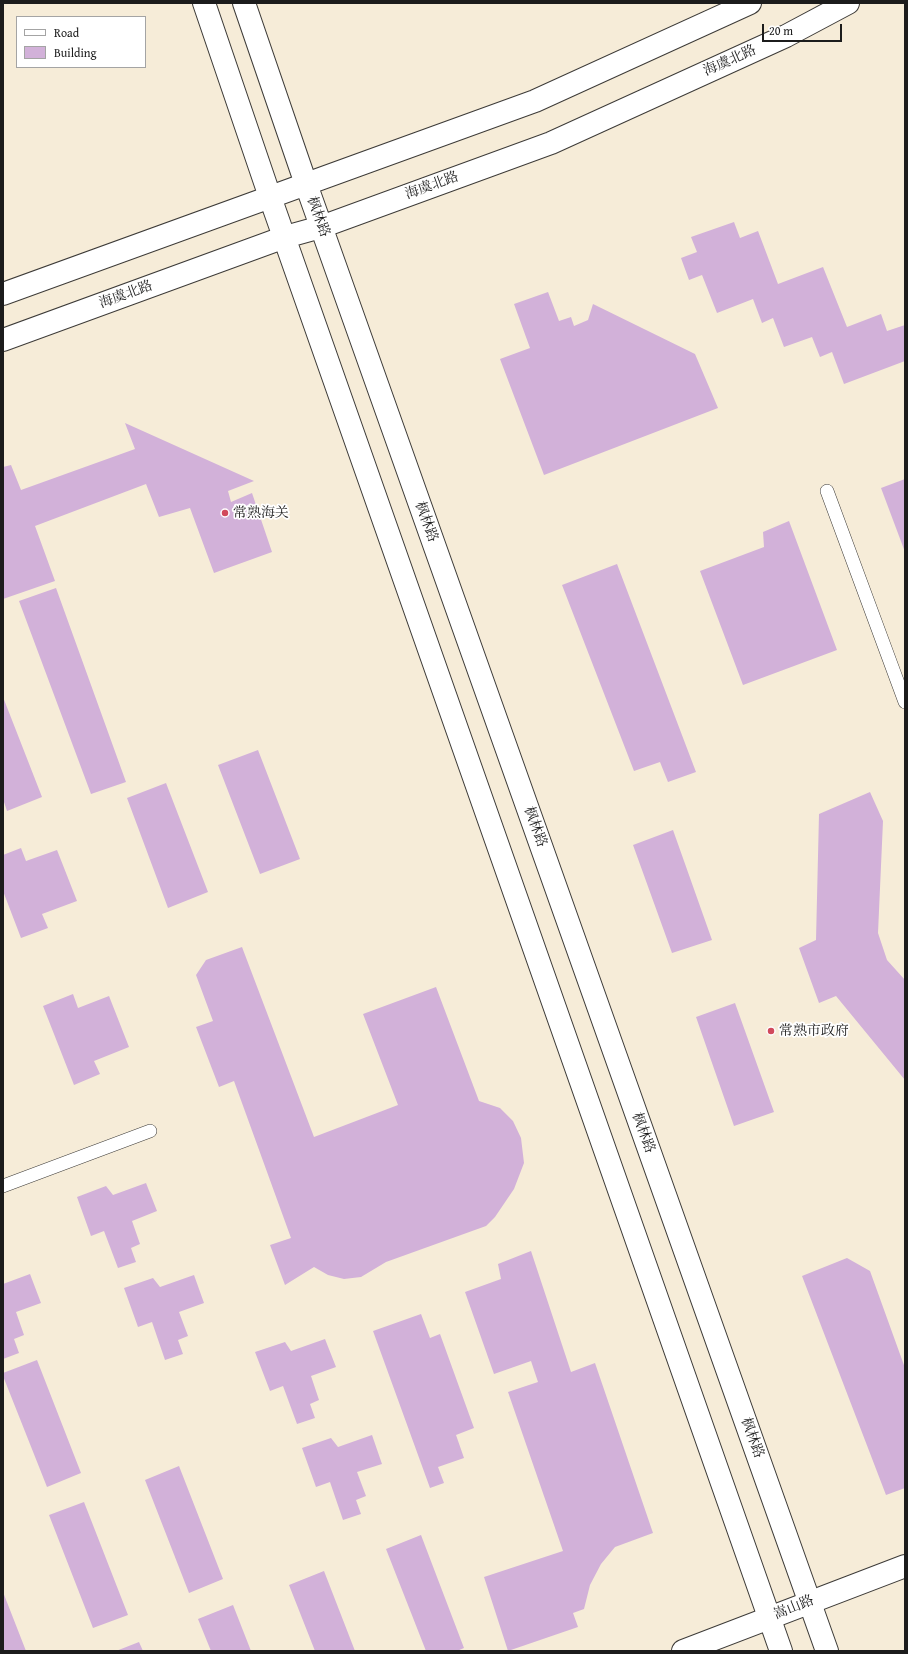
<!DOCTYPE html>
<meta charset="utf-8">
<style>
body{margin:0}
#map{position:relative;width:908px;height:1654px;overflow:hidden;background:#f6ecd8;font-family:"Gentium Book Plus",serif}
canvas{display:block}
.frame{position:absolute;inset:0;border:4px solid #1c1c1c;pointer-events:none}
.legend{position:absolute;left:16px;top:16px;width:130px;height:52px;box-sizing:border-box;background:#fff;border:1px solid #a4a4a4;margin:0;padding:5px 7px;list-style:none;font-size:12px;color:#1c1c1c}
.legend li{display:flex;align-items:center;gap:8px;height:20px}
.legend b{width:20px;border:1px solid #a4a4a4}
.scale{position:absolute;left:762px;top:24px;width:80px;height:18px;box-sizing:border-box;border:2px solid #1c1c1c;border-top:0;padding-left:5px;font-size:12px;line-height:14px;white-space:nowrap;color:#1c1c1c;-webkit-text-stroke:3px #fff;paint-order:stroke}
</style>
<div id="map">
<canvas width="908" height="1654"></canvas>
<div class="frame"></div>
<ul class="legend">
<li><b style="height:5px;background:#fff"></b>Road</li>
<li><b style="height:11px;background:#d2b1d9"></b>Building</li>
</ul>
<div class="scale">20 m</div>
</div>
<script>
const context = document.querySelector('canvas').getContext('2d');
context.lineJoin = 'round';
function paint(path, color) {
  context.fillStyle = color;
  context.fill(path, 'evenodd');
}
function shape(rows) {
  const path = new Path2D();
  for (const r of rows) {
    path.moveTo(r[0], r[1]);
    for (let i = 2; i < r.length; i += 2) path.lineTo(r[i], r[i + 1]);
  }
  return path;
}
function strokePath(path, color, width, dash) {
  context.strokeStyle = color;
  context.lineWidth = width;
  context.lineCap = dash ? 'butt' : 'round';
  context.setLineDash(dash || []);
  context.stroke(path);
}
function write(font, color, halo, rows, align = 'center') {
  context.font = font + ' "Gentium Book Plus","Noto Serif SC",serif';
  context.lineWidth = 3.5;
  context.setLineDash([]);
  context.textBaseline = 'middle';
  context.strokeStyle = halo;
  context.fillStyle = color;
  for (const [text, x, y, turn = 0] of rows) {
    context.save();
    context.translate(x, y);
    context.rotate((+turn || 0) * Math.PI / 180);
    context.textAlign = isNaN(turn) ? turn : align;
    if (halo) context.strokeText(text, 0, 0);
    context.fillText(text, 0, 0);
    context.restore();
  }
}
paint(shape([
 [734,222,740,238,758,231,778,284,823,267,847,327,881,314,887,331,905,325,905,361,844,384,832,352,820,357,812,337,784,347,773,318,762,323,753,299,717,313,702,275,689,280,681,258,697,252,691,237],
 [548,292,559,321,571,317,574,326,588,320,593,304,695,354,718,408,544,475,500,359,530,348,514,304],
 [125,423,254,481,228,491,231,502,252,493,272,552,214,573,190,508,159,517,146,484,35,526,55,581,3,599,3,467,11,465,21,490,135,449],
 [905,479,905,552,881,488],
 [789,521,837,650,743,685,700,571,764,547,763,532],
 [617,564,696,772,668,782,660,762,634,771,562,585],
 [56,588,126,782,91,794,19,601],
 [3,697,42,797,7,811,3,799],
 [258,750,300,859,260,874,218,765],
 [166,783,208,892,168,908,127,798],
 [870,792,883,821,878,933,887,960,905,980,905,1080,836,996,819,1003,799,948,816,940,819,814],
 [673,830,712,940,672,953,633,845],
 [21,848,26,861,57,850,77,901,42,914,48,928,21,938,3,891,3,855],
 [242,947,314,1137,398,1105,363,1014,436,987,479,1101,500,1108,513,1121,521,1138,524,1163,514,1189,495,1217,486,1226,386,1262,361,1277,344,1279,328,1275,314,1267,285,1285,270,1245,291,1238,234,1081,219,1087,196,1027,213,1021,196,975,206,960],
 [73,994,78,1008,109,996,129,1047,94,1061,100,1074,74,1085,43,1006],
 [735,1003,774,1112,734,1126,696,1017],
 [146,1183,157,1211,132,1221,140,1244,131,1248,136,1262,118,1268,104,1231,91,1236,77,1197,106,1186,113,1195],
 [531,1251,571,1372,595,1363,653,1533,615,1547,601,1564,590,1585,584,1609,573,1613,578,1627,508,1651,484,1577,563,1551,508,1392,538,1382,531,1361,494,1374,465,1292,501,1279,498,1264],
 [847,1258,870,1271,905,1368,905,1488,886,1495,802,1276],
 [30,1274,41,1303,16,1312,24,1335,14,1339,19,1353,3,1359,3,1284],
 [194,1275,204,1303,179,1312,188,1336,178,1340,183,1354,165,1360,152,1322,138,1327,124,1288,153,1278,160,1287],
 [421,1314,430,1338,440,1334,474,1428,456,1435,464,1458,438,1467,444,1483,430,1488,373,1331],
 [325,1339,336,1367,311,1376,319,1400,310,1404,315,1418,297,1424,283,1386,270,1391,255,1352,285,1342,291,1351],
 [37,1360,81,1473,47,1487,3,1376,3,1373],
 [372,1435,382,1464,357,1472,366,1496,356,1500,361,1514,343,1520,330,1482,316,1487,302,1448,331,1438,338,1447],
 [179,1466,223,1579,189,1593,145,1480],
 [84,1502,128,1615,93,1628,49,1515],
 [421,1535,464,1648,457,1651,426,1651,386,1549],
 [324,1571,355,1651,315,1651,289,1585],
 [3,1592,26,1651,3,1651],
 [233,1605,251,1651,211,1651,198,1619],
 [139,1642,143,1651,116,1651]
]), '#d2b1d9');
const lane = shape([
 [827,491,905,702],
 [3,1186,150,1131]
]);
const secondary = shape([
 [204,3,270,197],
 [244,3,306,184],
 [683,1651,905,1566]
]);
const primary = shape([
 [306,184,827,1651],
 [270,197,781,1651],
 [3,294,535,101,750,3],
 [3,340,285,237,321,227,551,143,786,36,848,3]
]);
strokePath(lane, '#3d3b38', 14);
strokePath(secondary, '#3d3b38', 24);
strokePath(primary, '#3d3b38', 24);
strokePath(lane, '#fff', 13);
strokePath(secondary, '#fff', 22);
strokePath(primary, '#fff', 22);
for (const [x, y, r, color] of [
 [225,513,4,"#d1495b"],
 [771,1031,4,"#d1495b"]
]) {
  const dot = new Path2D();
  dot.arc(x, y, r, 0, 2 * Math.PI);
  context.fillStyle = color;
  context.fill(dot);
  strokePath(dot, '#fff', 1.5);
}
write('14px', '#1c1c1c', '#fff', [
 ["海虞北路",730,61,-24],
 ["海虞北路",432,186,-20],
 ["枫林路",318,217,70],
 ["海虞北路",126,295,-20],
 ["枫林路",426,522,70],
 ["枫林路",535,827,70],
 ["枫林路",643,1133,70],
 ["枫林路",752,1438,70],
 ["嵩山路",794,1608,-22]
]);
write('14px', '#1c1c1c', '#fff', [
 ["常熟海关",233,513],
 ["常熟市政府",779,1031]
], 'left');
</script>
